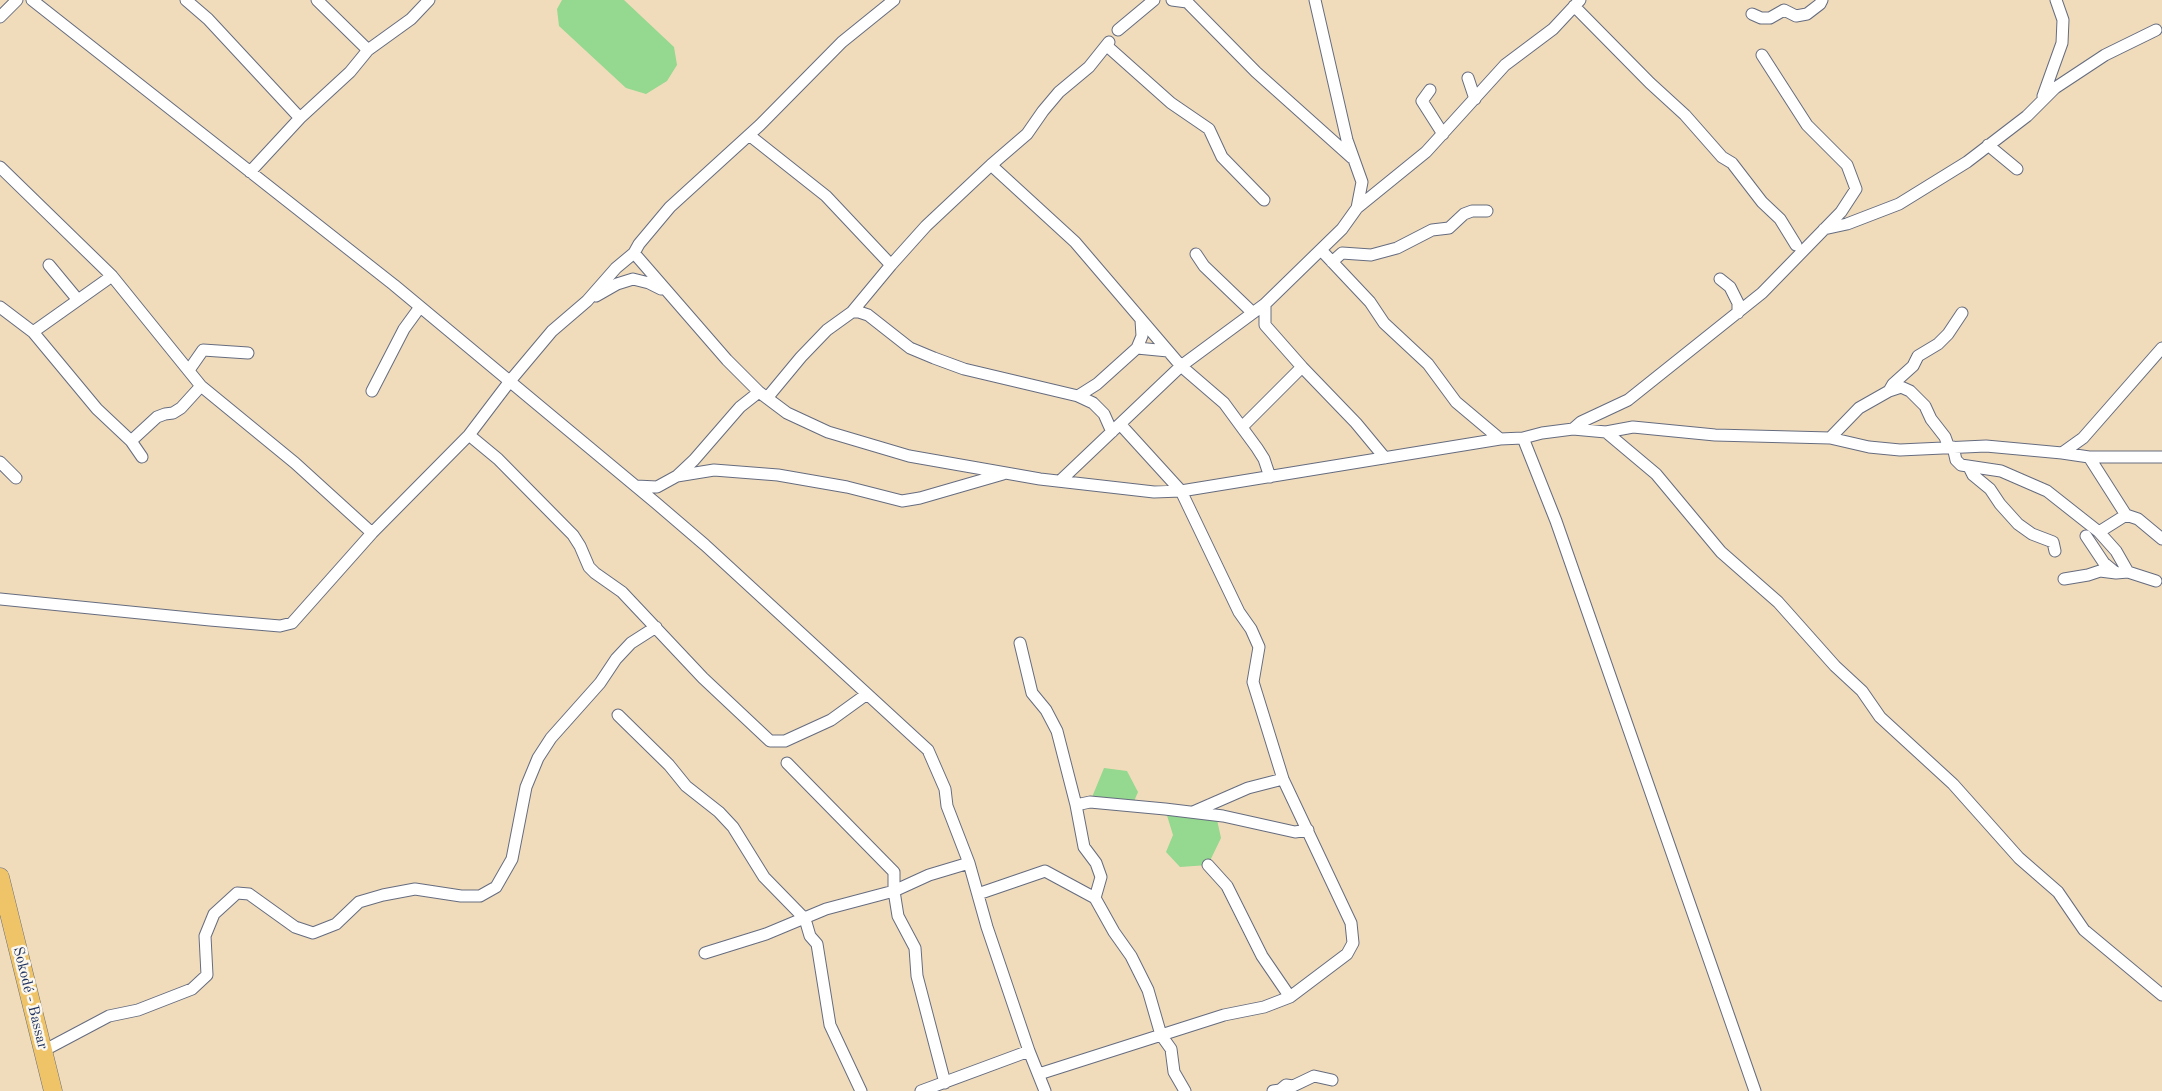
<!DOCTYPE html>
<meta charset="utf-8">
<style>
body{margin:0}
canvas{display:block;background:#f0dcbb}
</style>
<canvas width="2162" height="1091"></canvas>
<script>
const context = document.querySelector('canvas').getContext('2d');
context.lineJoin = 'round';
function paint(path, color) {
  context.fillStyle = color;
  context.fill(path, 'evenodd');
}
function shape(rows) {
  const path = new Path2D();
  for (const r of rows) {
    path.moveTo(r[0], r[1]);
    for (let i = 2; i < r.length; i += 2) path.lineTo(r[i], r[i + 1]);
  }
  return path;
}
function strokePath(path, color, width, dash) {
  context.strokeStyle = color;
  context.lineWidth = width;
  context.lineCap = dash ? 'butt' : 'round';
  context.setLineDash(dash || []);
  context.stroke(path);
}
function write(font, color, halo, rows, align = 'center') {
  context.font = font + ' "Old Standard TT",serif';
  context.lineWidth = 5;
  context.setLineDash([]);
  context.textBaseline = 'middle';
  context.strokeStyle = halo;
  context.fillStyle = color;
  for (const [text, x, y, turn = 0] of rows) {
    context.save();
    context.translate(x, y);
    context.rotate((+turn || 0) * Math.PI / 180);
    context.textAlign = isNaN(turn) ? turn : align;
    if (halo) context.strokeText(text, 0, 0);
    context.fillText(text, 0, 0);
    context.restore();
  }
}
paint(shape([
 [562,0,624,0,674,47,677,65,667,81,646,94,626,88,559,26,557,9],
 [1104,768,1127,771,1138,792,1132,806,1090,802],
 [1165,809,1216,815,1221,838,1208,865,1180,867,1166,852,1173,835]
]), '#95d88f');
const street = shape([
 [32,0,394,285,656,503,705,545,928,750,945,789,947,806,969,863,987,927,1029,1051,1045,1091],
 [186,0,208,19,300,118],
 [317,0,368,50],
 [1172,0,1187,2,1256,72,1352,158],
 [1574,6,1650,83,1685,115,1722,157,1732,163,1762,202,1780,219,1796,245],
 [1752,14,1761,18,1770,18,1784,10,1796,16,1807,14,1820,4,1822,0],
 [0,17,17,0],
 [1118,30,1154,0],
 [1107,46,1171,103,1209,129,1222,157,1264,200],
 [1468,78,1475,99],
 [1430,90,1422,101,1443,134],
 [2043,96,2062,43,2063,20,2056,0],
 [749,135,826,196,891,265],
 [1988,145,2017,169],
 [991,165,1075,242,1181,366,1224,403,1257,448,1264,459,1270,477],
 [0,167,112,276,201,386,295,463,372,533],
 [250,172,300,118,350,72,368,50,411,19,429,0],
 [1357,208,1426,152,1505,65,1553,29,1580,0],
 [1824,229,1847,224,1899,204,1967,162,2027,116,2055,88,2105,55,2156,30],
 [1321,250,1370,302,1384,323,1428,364,1456,402,1500,439],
 [634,253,639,244,670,207,760,125,842,42,894,0],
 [1196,254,1204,266,1253,313],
 [1332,262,1342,253,1371,255,1397,248,1432,230,1449,228,1464,214,1472,211,1487,211],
 [49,265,78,300],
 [1720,279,1730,287,1738,303,1738,313],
 [596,296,617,284,633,279,649,283,661,289],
 [1265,304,1265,325,1302,367,1356,423,1385,458],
 [0,307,33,332,112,276],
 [852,312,891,265,926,226,991,165,1027,134,1043,111,1059,92,1089,67,1109,42],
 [33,332,97,409,131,441,142,457],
 [1137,348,1142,336,1141,320],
 [189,370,203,350,248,353],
 [372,391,404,329,420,307],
 [1889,391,1893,384,1913,366,1918,356,1938,344,1948,334,1962,313],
 [1078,396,1097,384,1137,348,1168,351],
 [767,398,801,357,827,330,852,312,859,312,868,315,910,348,934,358,964,369,1078,396,1093,403,1104,414,1112,432],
 [1243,426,1302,367],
 [1573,429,1581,422,1628,400,1762,293,1841,212,1856,189,1847,165,1807,125,1762,55],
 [1606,432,1656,474,1721,552,1778,602,1835,666,1862,691,1880,717,1953,784,2019,858,2058,892,2084,930,2162,995],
 [469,435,498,459,573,535,580,546,589,567,595,573,622,592,703,678,770,741,785,741,831,720,867,694],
 [1523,438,1556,521,1755,1091],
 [1830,438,1859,408,1889,391,1901,387,1910,391,1925,406,1931,419,1945,437,1949,448],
 [131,441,157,417,165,414,173,413,181,408,201,386],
 [1953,447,1956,460,1961,465,2001,471,2047,491,2099,532,2116,551,2128,572,2156,581],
 [2062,453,2083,438,2162,348],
 [2089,457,2126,515,2138,519,2162,539],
 [0,462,16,478],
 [1969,467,1973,475,1990,489,2000,504,2018,524,2032,534,2053,542,2055,551],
 [677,476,714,470,778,475,847,487,902,501,920,498,1003,474],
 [1060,481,1181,366,1265,304,1342,229,1357,208,1362,182,1347,140,1315,0],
 [636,486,657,487,677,476,694,460,740,407,759,392],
 [2099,532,2126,515],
 [2086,536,2104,563,2116,573,2128,572],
 [2064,579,2088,575,2100,571,2116,573],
 [0,599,210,620,280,626,292,623,372,533,469,435,510,381,552,331,587,301,616,268,634,253,727,360,759,392,787,413,828,432,909,456,1040,479,1154,492,1181,491,1500,439,1523,438,1542,433,1573,429,1606,432,1633,427,1715,435,1830,438,1869,447,1900,450,1986,446,2062,453,2089,457,2162,457],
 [1020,643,1032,693,1046,710,1057,731,1076,805,1084,847,1096,863,1101,877,1095,898,1114,932,1131,956,1148,990,1161,1035,1171,1049,1174,1072,1185,1091],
 [618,715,669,765,686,786,719,812,733,827,764,877,805,919,810,936,817,944,830,1025,861,1091],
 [1076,805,1090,802,1165,809,1223,816,1295,832,1308,830],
 [1193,812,1248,788,1283,779],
 [1208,865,1227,886,1262,956,1290,997],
 [978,894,1045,871,1095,898],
 [705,953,766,934,826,909,894,891,894,872,787,763],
 [43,1051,109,1016,138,1010,192,989,207,975,205,936,214,914,237,893,249,894,295,927,313,933,336,924,359,902,383,895,415,889,461,896,480,896,496,887,512,859,526,787,538,758,551,738,600,683,616,659,631,643,656,627],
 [1039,1074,1224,1015,1264,1007,1290,997,1347,954,1353,943,1351,923,1283,779,1253,682,1259,647,1251,629,1239,612,1181,491,1120,424],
 [945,1083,917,976,915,948,898,916,894,891,929,875,969,863],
 [921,1091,1029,1051],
 [1273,1091,1280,1090,1286,1085,1293,1086,1314,1076,1332,1080]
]);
const primary = shape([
 [0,877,53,1091]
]);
strokePath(street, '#666c7f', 13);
strokePath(primary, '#666c7f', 19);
strokePath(street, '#fff', 11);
strokePath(primary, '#efc469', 18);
write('15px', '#1b2f5e', '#fbf7ec', [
 ["Sokodé - Bassar",30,998,76]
]);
</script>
